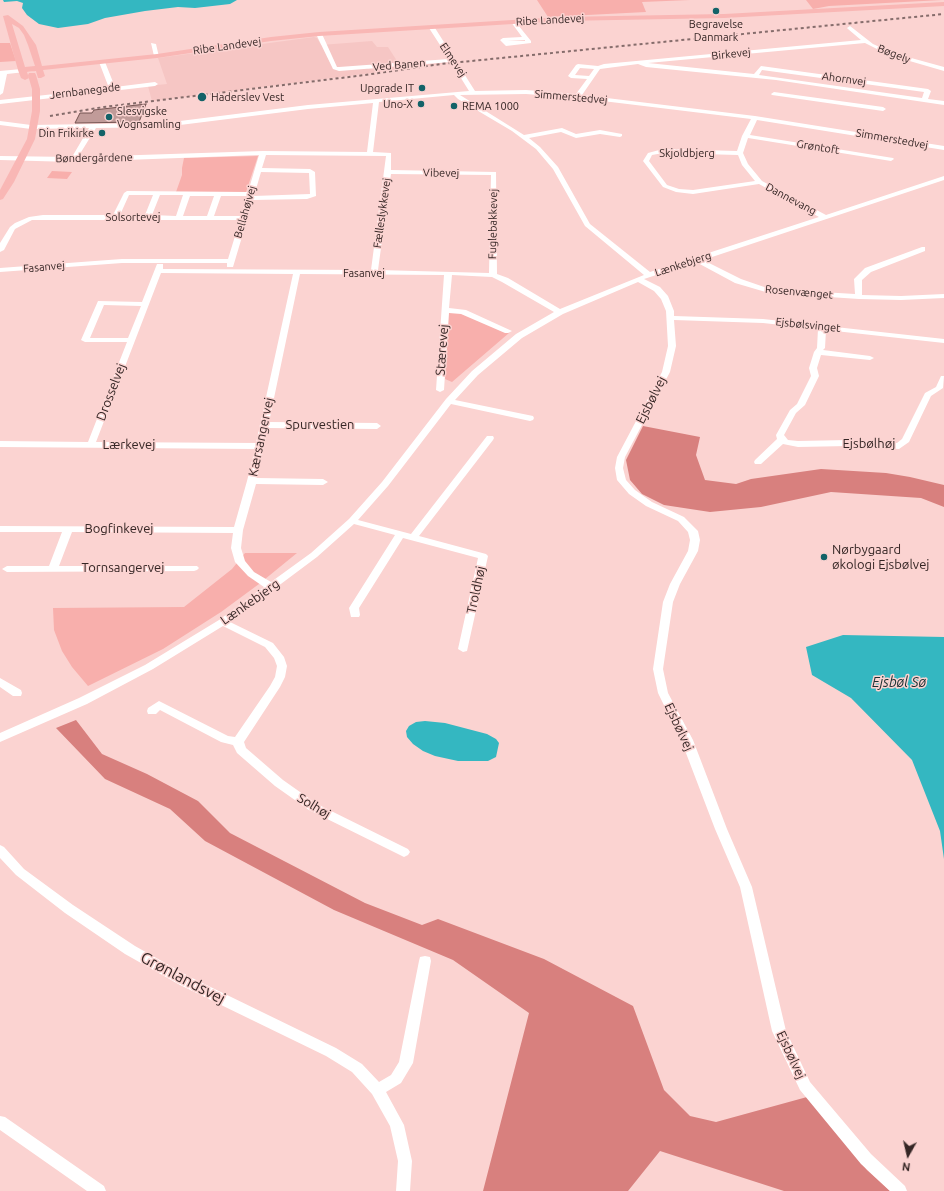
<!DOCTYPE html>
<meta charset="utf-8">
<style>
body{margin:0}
#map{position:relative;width:944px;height:1191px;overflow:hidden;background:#fbd3d1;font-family:Ubuntu,sans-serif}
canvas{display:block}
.north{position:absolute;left:888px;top:1135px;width:40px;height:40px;-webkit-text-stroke:3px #fbd3d1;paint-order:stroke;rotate:188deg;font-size:11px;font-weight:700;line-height:16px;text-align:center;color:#352625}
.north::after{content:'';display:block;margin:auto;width:14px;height:18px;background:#352625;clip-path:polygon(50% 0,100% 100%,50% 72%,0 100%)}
</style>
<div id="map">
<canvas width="944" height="1191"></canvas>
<div class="north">N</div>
</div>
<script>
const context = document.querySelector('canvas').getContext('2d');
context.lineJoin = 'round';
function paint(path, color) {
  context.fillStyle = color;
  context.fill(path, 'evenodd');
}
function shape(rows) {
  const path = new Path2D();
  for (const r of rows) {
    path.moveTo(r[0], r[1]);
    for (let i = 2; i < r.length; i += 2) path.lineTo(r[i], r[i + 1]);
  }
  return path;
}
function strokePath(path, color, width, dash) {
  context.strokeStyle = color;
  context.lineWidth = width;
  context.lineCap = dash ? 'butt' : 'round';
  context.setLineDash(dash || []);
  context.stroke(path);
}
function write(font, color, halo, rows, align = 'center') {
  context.font = font + ' Ubuntu,sans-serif';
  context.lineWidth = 3;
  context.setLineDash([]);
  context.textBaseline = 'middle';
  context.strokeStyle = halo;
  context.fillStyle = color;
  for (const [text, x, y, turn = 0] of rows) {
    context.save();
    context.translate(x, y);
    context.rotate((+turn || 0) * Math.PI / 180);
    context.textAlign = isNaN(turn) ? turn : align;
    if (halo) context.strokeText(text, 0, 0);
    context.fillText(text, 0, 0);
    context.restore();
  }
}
paint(shape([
 [314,37,317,38,321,45,372,41,377,47,388,47,399,64,367,67,368,69,448,61,449,63,152,101,148,86,167,84,158,58]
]), '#f6c6c4');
paint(shape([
 [537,0,690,0,642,2,646,12,548,17],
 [806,0,942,0,829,6,813,9],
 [0,43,10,43,16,61,0,62],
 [258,156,246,192,176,192,182,175,182,168,184,158],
 [52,171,72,172,67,179,47,178],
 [448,313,461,313,509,333,452,382,445,379],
 [245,553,297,553,259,584,221,612,163,649,88,686,72,667,62,651,54,630,53,608,184,607,232,569]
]), '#f8afac');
paint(shape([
 [643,426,700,437,696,455,705,480,736,484,751,479,821,469,886,473,910,477,944,485,944,507,921,498,831,492,761,507,710,512,664,505,642,494,630,480,626,460],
 [76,720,102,754,147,774,198,801,230,833,365,903,422,925,438,919,544,959,633,1006,664,1090,690,1116,716,1122,807,1097,867,1170,890,1191,784,1191,660,1151,628,1191,483,1191,529,1013,453,960,334,910,205,841,170,809,105,779,56,728]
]), '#d8807e');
paint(shape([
 [3,0,237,0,230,4,195,8,178,7,145,11,105,18,88,24,58,28,39,24,27,15,22,8,23,3,17,1,4,2],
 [843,635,944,637,944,859,940,831,912,760,851,698,812,675,806,647],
 [425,721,445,723,487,734,496,739,499,743,496,757,488,761,458,761,435,756,423,751,413,744,407,737,406,731,409,726,416,722]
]), '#34b7c1');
const building = shape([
 [146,104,139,122,75,123,80,113,92,113,94,110,146,104]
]);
paint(building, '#c19b99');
strokePath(building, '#755452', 1);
paint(shape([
 [514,20,531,41,531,43,506,46,500,40,503,38,522,37,511,22,514,20],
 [525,40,525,41,507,41,525,40],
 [432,26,435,28,475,91,526,90,576,94,587,79,571,78,568,76,576,65,578,64,598,66,604,64,861,40,848,29,847,28,850,26,873,44,893,53,944,67,944,71,889,55,865,43,648,63,754,74,761,66,928,89,931,91,928,99,944,101,944,105,776,80,646,67,638,64,600,69,582,95,755,116,944,146,944,150,757,120,750,135,893,158,894,159,891,161,748,138,743,153,748,164,762,181,826,215,944,176,944,180,703,260,741,279,770,289,855,294,854,279,865,268,922,247,925,247,925,251,871,272,862,280,862,295,901,296,944,294,944,298,901,300,859,299,769,293,735,283,696,262,644,279,660,287,668,296,674,311,674,316,763,319,944,339,944,343,826,330,825,348,823,350,870,356,874,358,870,360,821,355,817,368,819,376,805,405,796,413,784,435,788,440,798,441,848,440,897,443,902,439,925,393,936,387,941,376,944,376,943,388,931,396,909,442,899,449,848,446,798,447,783,444,761,464,755,464,754,462,755,460,777,439,776,435,790,410,797,404,811,376,809,368,814,352,817,348,818,329,763,323,674,320,676,346,670,372,625,457,623,468,626,480,635,490,652,502,684,517,698,531,700,540,698,551,680,584,673,602,663,669,668,693,693,740,727,829,752,887,786,1031,810,1082,871,1154,905,1186,907,1191,890,1191,861,1164,800,1090,772,1031,740,887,715,829,681,740,658,693,653,669,663,602,670,584,688,551,690,540,688,532,678,521,646,506,629,494,617,480,615,468,617,457,662,372,668,346,666,311,661,299,654,291,638,282,563,314,522,338,478,375,455,400,533,416,534,418,533,420,530,421,451,404,388,486,358,520,411,534,487,436,493,436,494,438,493,440,419,536,486,554,488,556,467,651,463,652,458,649,478,558,403,538,359,608,360,615,359,617,351,617,349,608,395,535,354,524,317,557,230,622,273,643,284,657,287,666,285,677,280,687,244,742,246,748,283,780,317,804,408,849,410,852,408,855,404,857,400,855,309,810,275,786,237,753,233,745,221,742,160,710,156,714,148,714,147,711,148,708,159,701,228,736,235,737,270,686,275,677,277,666,274,658,265,647,223,626,153,669,87,704,0,742,0,733,79,698,145,665,219,620,264,587,248,576,235,562,231,548,233,533,72,532,59,566,197,566,199,568,197,570,194,571,7,572,2,569,7,566,49,566,62,532,0,532,0,526,234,527,247,481,255,449,0,447,0,441,88,442,127,342,85,342,81,340,98,301,142,302,157,264,163,264,163,269,371,270,386,156,266,155,262,168,310,169,315,172,316,196,307,199,253,200,233,267,227,267,227,263,122,263,0,272,0,268,122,259,228,259,240,220,32,220,15,229,4,250,0,252,0,243,10,227,15,223,29,217,43,215,113,215,124,193,127,191,248,192,259,155,73,162,0,160,0,156,72,157,89,128,31,129,0,125,0,121,31,125,164,123,308,105,469,91,451,62,339,71,333,69,316,34,319,32,322,34,337,67,339,67,449,59,429,28,432,26],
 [580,68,594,69,589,76,575,75,580,68],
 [762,70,924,92,922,98,759,75,762,70],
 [526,94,578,98,751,119,742,136,737,151,663,149,648,153,643,161,663,187,676,192,693,194,759,184,819,217,650,272,590,224,558,167,540,147,529,138,561,132,576,138,600,134,620,137,622,136,622,134,600,130,576,134,562,128,524,135,460,95,526,94],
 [454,95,458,99,512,131,536,149,553,169,585,226,644,275,560,309,508,278,497,274,496,172,391,170,391,153,373,152,379,102,454,95],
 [373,103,367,152,263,151,78,157,96,128,164,127,308,109,373,103],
 [663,153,738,155,742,165,755,181,693,190,679,189,667,185,649,161,652,155,663,153],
 [261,172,309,173,310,194,254,196,261,172],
 [391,174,491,175,489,273,378,270,391,174],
 [129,195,153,195,145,215,120,215,129,195],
 [160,195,183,195,176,216,152,215,160,195],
 [190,196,214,196,207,216,183,216,190,196],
 [221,196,247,196,241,216,214,216,221,196],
 [161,273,293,274,256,443,96,442,161,273],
 [300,274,444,275,436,390,440,392,444,390,449,313,461,314,505,333,508,333,512,331,466,310,449,308,452,275,492,277,502,282,554,312,516,334,472,371,446,399,382,482,349,519,311,553,271,582,254,572,245,561,241,548,243,530,256,484,323,485,328,482,323,479,257,478,268,428,377,429,381,426,377,423,269,422,300,274],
 [104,305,141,306,128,338,90,338,104,305],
 [151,43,156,44,159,57,154,56,151,43],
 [102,60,105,62,115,87,155,82,158,84,155,86,0,104,0,100,109,88,99,62,102,60],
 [32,68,34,69,34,71,7,74,3,93,0,95,0,71,32,68],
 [774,92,883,107,886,109,883,111,772,95,771,94,774,92],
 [0,678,21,690,22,693,21,696,13,696,0,687,0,678],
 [0,845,4,847,24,869,73,905,135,946,190,977,336,1048,362,1064,379,1082,391,1075,399,1062,419,961,420,957,425,956,430,957,431,961,413,1063,401,1083,386,1092,404,1125,412,1161,410,1191,396,1191,398,1161,390,1126,372,1094,352,1072,326,1056,180,985,125,954,65,913,16,875,0,858,0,845],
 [0,1116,5,1117,104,1186,106,1191,87,1191,0,1130,0,1116]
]), '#fff');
paint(shape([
 [944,2,944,6,724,18,561,21,319,36,271,41,157,58,43,70,45,76,41,78,38,78,36,71,27,72,29,78,25,80,21,78,18,70,3,16,8,15,23,26,36,45,42,66,157,54,271,37,319,32,561,17,724,14,944,2],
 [12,24,19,28,24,35,28,45,35,66,25,67,12,24],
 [29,73,35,73,36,75,40,89,40,111,35,139,14,182,3,199,0,200,0,190,27,139,32,111,32,89,28,75,29,73]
]), '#f9b7b5');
strokePath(shape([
 [50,116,104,107,365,75,441,64,944,14]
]), '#856c6b', 2, [3, 3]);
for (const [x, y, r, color] of [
 [716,11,4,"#136268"],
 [422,88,4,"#136268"],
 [202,97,5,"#136268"],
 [421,104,4,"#136268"],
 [454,106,4,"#136268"],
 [109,117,4,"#136268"],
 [102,133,4,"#136268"],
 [824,557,4,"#136268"]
]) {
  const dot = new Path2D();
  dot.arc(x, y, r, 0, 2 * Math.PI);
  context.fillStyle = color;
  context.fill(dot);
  strokePath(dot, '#fbd3d1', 1.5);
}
write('11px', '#352625', '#fbd3d1', [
 ["Ribe Landevej",550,20,-3],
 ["Ribe Landevej",227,46,-8],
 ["Birkevej",731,54,-6],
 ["Bøgely",894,54,21],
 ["Elmevej",453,60,56],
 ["Ved Banen",399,65,-5],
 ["Ahornvej",844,79,8],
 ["Jernbanegade",85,91,-7],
 ["Simmerstedvej",571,97,5],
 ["Simmerstedvej",892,139,10],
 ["Grøntoft",818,147,9],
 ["Skjoldbjerg",687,153],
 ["Bøndergårdene",94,158,-1],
 ["Vibevej",441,173,1],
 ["Dannevang",791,199,28],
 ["Bellahøjvej",245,212,-74],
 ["Fælleslykkevej",382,213,-82],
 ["Solsortevej",133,217],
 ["Fuglebakkevej",493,224,-89],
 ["Lænkebjerg",683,264,-18],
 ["Fasanvej",44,267,-5],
 ["Fasanvej",364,273],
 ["Rosenvænget",799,292,5],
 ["Ejsbølsvinget",808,325,6]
]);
write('11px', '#352625', '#fbd3d1', [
 ["Begravelse",716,24,"center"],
 ["Danmark",716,37,"center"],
 ["Upgrade IT",414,88],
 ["Haderslev Vest",211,97,"left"],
 ["Uno-X",413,104],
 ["REMA 1000",462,106,"left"],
 ["Slesvigske",117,111,"left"],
 ["Vognsamling",117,124,"left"],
 ["Din Frikirke",94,133]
], 'right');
write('13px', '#352625', '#fbd3d1', [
 ["Stærevej",442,350,-86],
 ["Drosselvej",111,392,-69],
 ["Ejsbølvej",651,400,-63],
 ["Spurvestien",320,425],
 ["Kærsangervej",261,437,-78],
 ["Ejsbølhøj",869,444],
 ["Lærkevej",129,445],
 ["Bogfinkevej",119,529],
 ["Tornsangervej",123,568],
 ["Troldhøj",476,590,-78],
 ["Lænkebjerg",250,602,-35],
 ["Ejsbølvej",679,727,65],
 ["Solhøj",314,806,31],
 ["Ejsbølvej",791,1055,65]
]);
write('13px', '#352625', '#fbd3d1', [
 ["Nørbygaard",832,550],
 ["økologi Ejsbølvej",832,565]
], 'left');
write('italic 14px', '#192f31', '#fbd3d1', [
 ["Ejsbøl Sø",899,682]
]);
write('16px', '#352625', '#fbd3d1', [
 ["Grønlandsvej",183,978,28]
]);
</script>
